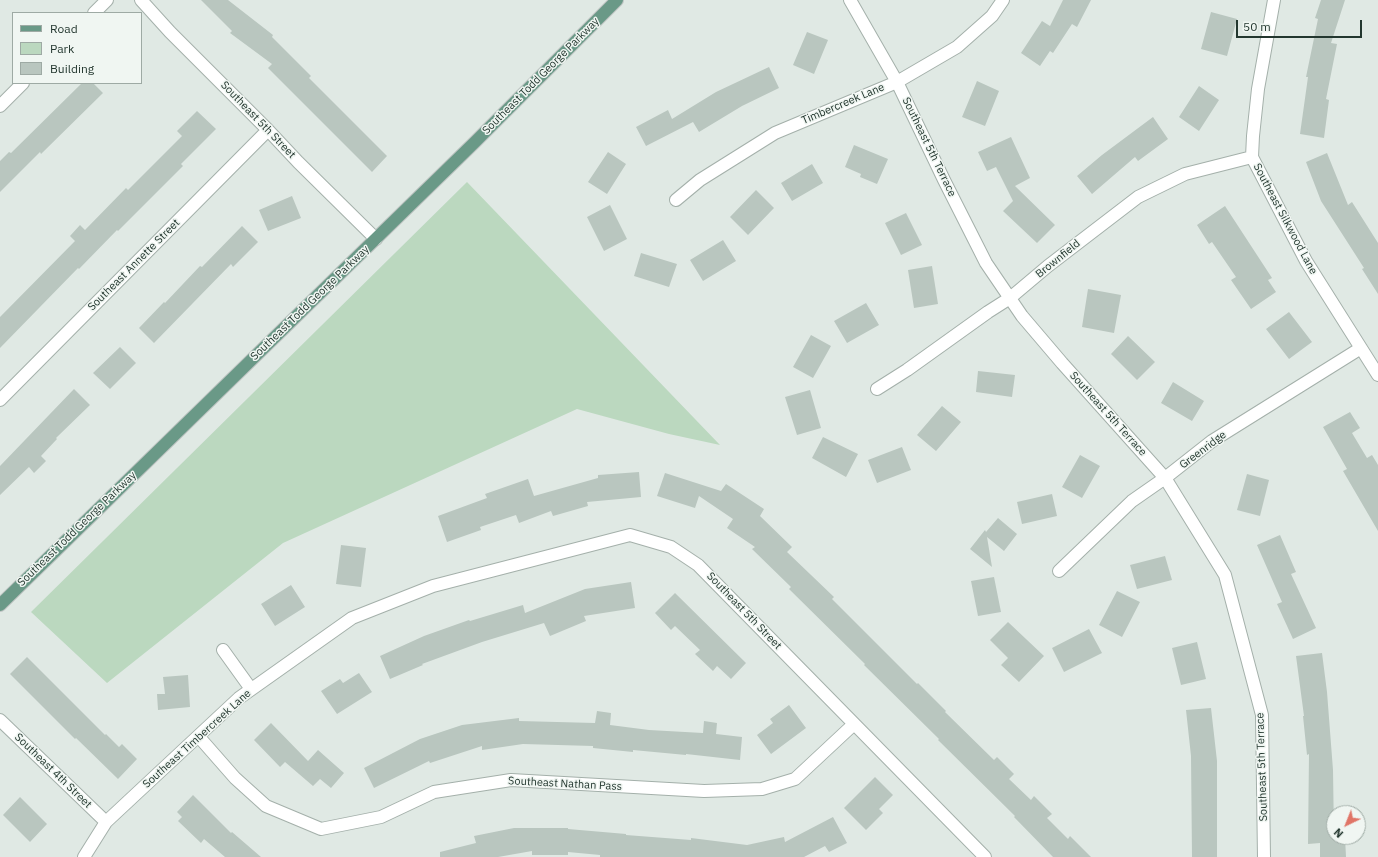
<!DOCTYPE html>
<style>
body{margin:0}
#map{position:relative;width:1378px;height:857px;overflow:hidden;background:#e0e9e4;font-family:"IBM Plex Sans",sans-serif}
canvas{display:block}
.legend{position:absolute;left:12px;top:12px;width:130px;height:72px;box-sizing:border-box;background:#f0f6f2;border:1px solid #9eaaa4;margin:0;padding:5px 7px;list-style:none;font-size:12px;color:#23372f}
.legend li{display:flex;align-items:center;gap:8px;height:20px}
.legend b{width:20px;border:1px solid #9eaaa4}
.north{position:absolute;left:1326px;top:805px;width:40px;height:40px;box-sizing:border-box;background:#f0f6f2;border:1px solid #9eaaa4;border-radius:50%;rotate:223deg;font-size:11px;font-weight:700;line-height:16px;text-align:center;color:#23372f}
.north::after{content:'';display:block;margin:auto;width:14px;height:18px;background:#e07567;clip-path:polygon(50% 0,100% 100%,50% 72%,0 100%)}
.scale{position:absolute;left:1236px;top:20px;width:126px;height:18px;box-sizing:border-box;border:2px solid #23372f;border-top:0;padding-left:5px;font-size:12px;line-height:14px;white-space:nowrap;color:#23372f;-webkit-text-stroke:3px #f0f6f2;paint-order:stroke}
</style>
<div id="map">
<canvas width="1378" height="857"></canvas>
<ul class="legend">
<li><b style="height:5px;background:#6a9987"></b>Road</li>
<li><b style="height:11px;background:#bbd8bf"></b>Park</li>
<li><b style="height:11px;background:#b9c6bf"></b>Building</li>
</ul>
<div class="north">N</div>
<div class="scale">50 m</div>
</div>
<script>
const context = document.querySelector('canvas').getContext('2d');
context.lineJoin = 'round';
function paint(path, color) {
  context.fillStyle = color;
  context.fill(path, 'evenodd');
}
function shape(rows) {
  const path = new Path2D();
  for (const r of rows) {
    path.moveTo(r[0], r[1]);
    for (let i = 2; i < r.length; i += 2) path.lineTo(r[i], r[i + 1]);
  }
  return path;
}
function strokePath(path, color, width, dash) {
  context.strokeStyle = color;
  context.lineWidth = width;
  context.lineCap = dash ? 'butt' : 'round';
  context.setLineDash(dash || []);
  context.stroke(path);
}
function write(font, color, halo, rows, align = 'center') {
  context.font = font + ' "IBM Plex Sans",sans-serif';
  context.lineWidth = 3;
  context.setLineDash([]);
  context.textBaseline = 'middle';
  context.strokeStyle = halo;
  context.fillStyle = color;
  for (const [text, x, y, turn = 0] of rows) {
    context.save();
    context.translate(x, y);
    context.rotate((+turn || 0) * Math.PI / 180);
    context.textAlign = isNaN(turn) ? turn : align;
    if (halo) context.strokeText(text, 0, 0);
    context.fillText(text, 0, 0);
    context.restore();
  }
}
paint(shape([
 [467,182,720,445,669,434,577,409,283,543,107,683,31,612]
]), '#bbd8bf');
paint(shape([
 [201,0,228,0,273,35,272,37,311,76,309,78,387,156,372,172,268,68,272,64,230,33,232,31],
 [1063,0,1091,0,1077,27,1072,24,1053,53,1050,51,1040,66,1021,53,1042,21,1050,26],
 [1321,0,1345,0,1331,43,1337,44,1326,99,1329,100,1324,138,1300,134,1308,77,1306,77,1318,19,1315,18],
 [1211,12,1237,19,1227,56,1201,49],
 [807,32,828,40,814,74,793,65],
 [769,67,779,88,742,106,699,132,693,122,646,146,636,127,668,110,672,119,716,92],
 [977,81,999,91,985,126,962,117],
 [82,83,93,83,103,93,41,154,40,152,0,192,0,161,9,152,11,153],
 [1199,86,1219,100,1199,131,1179,117],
 [197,111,216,129,181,164,183,166,118,231,117,230,79,269,78,268,0,348,0,317,75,241,70,236,80,225,85,230,126,188,128,190,182,136,177,131],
 [1153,117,1168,139,1138,161,1135,157,1092,194,1077,176,1102,155],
 [1011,137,1030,178,1015,186,1055,225,1037,243,1003,211,1013,201,996,167,987,171,978,152],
 [854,145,888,159,877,184,860,177,861,174,845,167],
 [608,152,626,164,607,194,588,182],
 [1327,153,1348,205,1352,202,1378,243,1378,294,1362,269,1364,268,1321,201,1306,162],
 [812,164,823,183,792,201,781,183],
 [756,190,774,208,748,235,730,217],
 [292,196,301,218,268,231,259,210],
 [610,205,627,239,604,251,587,217],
 [1225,206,1272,278,1268,280,1276,292,1251,309,1231,280,1236,277,1212,242,1209,244,1197,225],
 [906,213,922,245,901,255,885,223],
 [242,226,258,242,233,267,231,264,154,343,139,328,164,302,165,303,200,266,202,267],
 [723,240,736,261,703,281,690,260],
 [641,253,677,264,669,287,634,276],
 [932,266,938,304,914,308,908,270],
 [1088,289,1121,295,1114,333,1082,327],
 [866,303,879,325,847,343,834,321],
 [1289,312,1312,342,1289,359,1266,329],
 [811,335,831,346,813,378,793,367],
 [1128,336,1155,362,1137,380,1111,354],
 [120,347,136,363,110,389,93,373],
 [978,371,1015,375,1012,397,976,392],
 [1173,382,1204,401,1192,421,1161,403],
 [74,389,90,405,56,438,57,439,41,456,46,461,34,473,29,467,0,495,0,466],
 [810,390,821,428,797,435,785,397],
 [942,406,961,422,936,451,917,435],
 [1350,412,1360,428,1352,433,1367,458,1372,455,1378,465,1378,531,1343,471,1347,469,1323,427],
 [823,437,858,454,846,477,812,458],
 [902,447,911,470,877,483,868,460],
 [1080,455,1100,466,1082,498,1062,487],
 [639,472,641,497,587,502,588,506,553,516,551,511,519,523,516,515,480,527,481,530,447,542,438,516,487,498,485,494,528,479,534,496,598,478,598,475],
 [665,473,721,491,726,484,764,509,760,516,792,547,787,552,834,597,832,599,917,684,918,683,946,711,945,712,994,760,997,757,1014,774,1009,779,1031,800,1034,796,1052,814,1047,818,1068,839,1070,836,1091,857,1053,857,1014,817,1015,816,938,740,939,739,864,665,865,664,789,589,791,587,752,549,755,547,727,528,733,519,699,496,695,508,657,496],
 [1247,474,1269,480,1260,516,1237,510],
 [1052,494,1057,516,1022,524,1017,502],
 [998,518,1017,534,1004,551,987,537,992,567,970,549,985,530,986,532],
 [1280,535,1296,572,1291,574,1316,628,1293,639,1277,604,1282,602,1257,545],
 [341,545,366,548,361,587,336,584],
 [1165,556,1172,580,1137,589,1130,565],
 [994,577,1001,612,978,616,971,581],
 [631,582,635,608,584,616,586,621,550,636,544,623,482,642,422,664,423,665,390,679,380,656,424,636,469,620,470,621,523,605,525,613,585,589],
 [291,585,305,607,275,626,261,604],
 [1117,591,1140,602,1122,637,1099,625],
 [675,593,746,663,731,679,717,666,713,671,695,654,700,650,675,626,671,630,655,613],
 [1008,622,1044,656,1019,682,1001,665,1008,658,990,640],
 [1089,629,1102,653,1064,672,1052,648],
 [1197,642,1206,679,1181,685,1172,648],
 [1322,653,1327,692,1333,770,1334,837,1345,837,1346,857,1320,857,1320,843,1308,844,1309,754,1307,755,1303,716,1304,716,1296,656],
 [27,657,105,735,106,734,119,747,122,744,137,759,118,779,76,738,75,739,10,674],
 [359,673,372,692,337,714,321,691,340,679,343,683],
 [188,675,190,707,158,710,157,694,165,694,163,677],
 [789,705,806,728,771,754,757,735,773,723,770,719],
 [1211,708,1217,761,1217,857,1192,857,1191,756,1186,710],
 [597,711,611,713,610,725,649,730,703,733,704,721,717,723,716,734,742,737,740,760,686,754,686,755,633,750,633,752,593,748,593,746,523,744,482,750,482,746,430,763,429,761,374,788,364,768,420,739,462,725,519,718,519,721,595,723],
 [271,723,308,761,318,750,344,773,331,788,320,779,313,786,285,762,280,767,254,740],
 [875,777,893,795,879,809,883,813,866,830,844,808],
 [193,795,231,833,232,832,261,857,225,857,204,839,201,843,178,821,182,817,177,812],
 [20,797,47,824,30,842,3,815],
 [833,817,847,843,829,852,825,846,804,857,600,857,600,855,568,852,568,855,532,855,532,851,498,857,440,857,440,852,476,843,474,836,514,828,568,828,568,829,626,834,626,835,691,840,691,838,747,845,784,837,785,842]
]), '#b9c6bf');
const minor = shape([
 [141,0,170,32,268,130,298,162,376,239],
 [850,0,897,82,944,180,986,263,1022,316,1062,363,1165,478,1225,575,1262,715,1264,857],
 [1274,0,1258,89,1253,136,1252,157,1306,261,1378,375],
 [94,13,107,0],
 [0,106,23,83],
 [676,200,700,180,775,133,897,82,957,47,992,16,1003,0],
 [877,389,907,370,988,312,1010,298,1048,266,1138,197,1185,174,1252,157],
 [0,400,268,130],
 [1059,571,1132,501,1165,478,1212,441,1361,348],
 [223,650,251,689],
 [0,720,106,822],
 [199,737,235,778,266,806,321,829,381,817,434,792,511,780,704,791,762,789,795,779,854,724],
 [84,857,106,822,239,698,352,618,433,586,630,535,671,547,698,565,985,857]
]);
const major = shape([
 [0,605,475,142,617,0]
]);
strokePath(minor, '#a4b0aa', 14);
strokePath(major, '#bdc3c1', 14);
strokePath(minor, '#fff', 12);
strokePath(major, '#6a9987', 12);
write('11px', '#23372f', '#f0f6f2', [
 ["Southeast Todd George Parkway",541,76,-45],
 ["Timbercreek Lane",843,104,-23],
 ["Southeast 5th Street",258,120,46],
 ["Southeast 5th Terrace",929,147,64],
 ["Southeast Silkwood Lane",1285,219,62],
 ["Brownfield",1058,259,-39],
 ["Southeast Annette Street",134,265,-45],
 ["Southeast Todd George Parkway",310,303,-44],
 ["Southeast 5th Terrace",1108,414,48],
 ["Greenridge",1203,450,-37],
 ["Southeast Todd George Parkway",77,529,-44],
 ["Southeast 5th Street",744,611,46],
 ["Southeast Timbercreek Lane",197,739,-42],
 ["Southeast 5th Terrace",1262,767,-92],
 ["Southeast 4th Street",53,771,44],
 ["Southeast Nathan Pass",565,784,3]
]);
</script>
